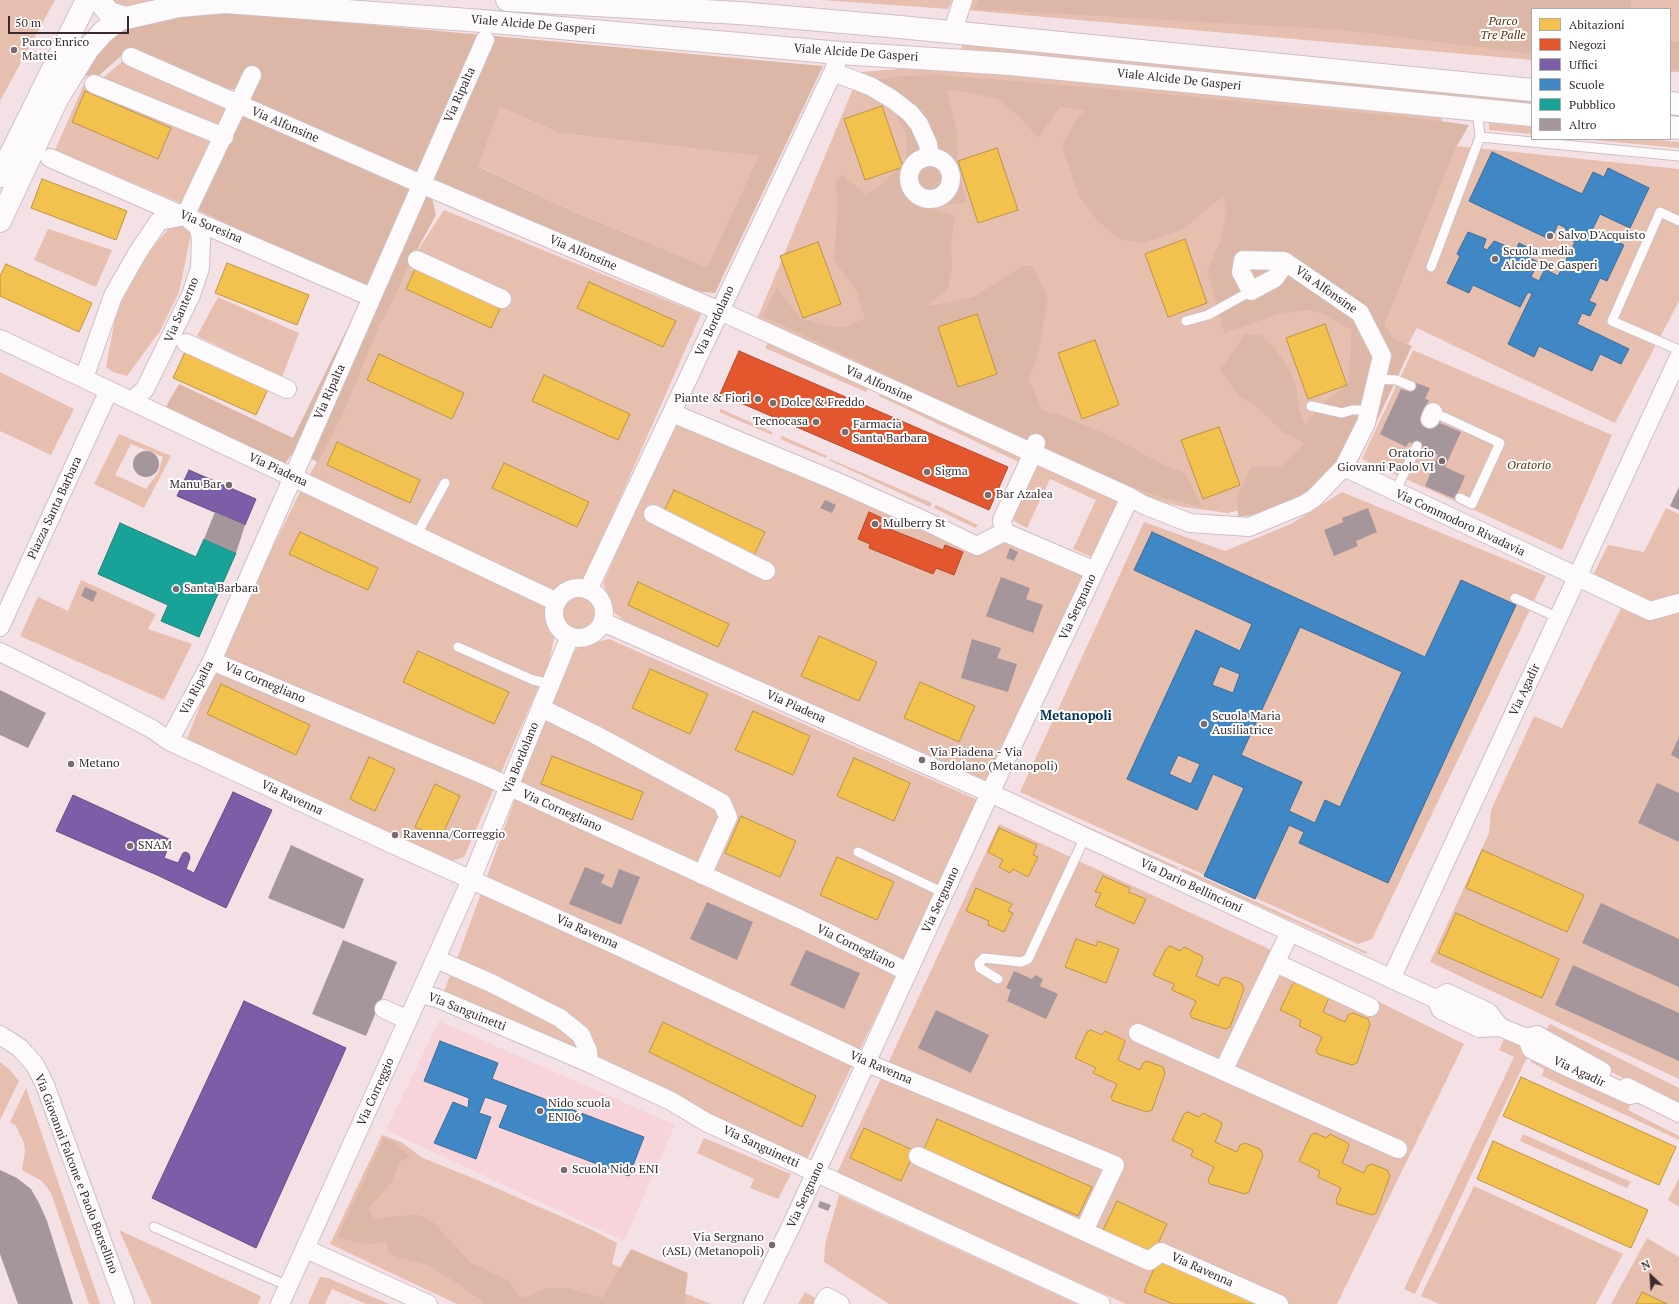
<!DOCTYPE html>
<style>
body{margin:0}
#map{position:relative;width:1679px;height:1304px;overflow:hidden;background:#f4e1e5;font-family:"PT Serif",serif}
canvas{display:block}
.legend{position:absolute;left:1531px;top:8px;width:140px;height:132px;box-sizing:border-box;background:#fff;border:1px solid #b0aaab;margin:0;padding:5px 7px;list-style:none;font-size:12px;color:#3a2a2e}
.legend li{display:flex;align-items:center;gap:8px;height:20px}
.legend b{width:20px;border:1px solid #b0aaab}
.north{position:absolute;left:1631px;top:1256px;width:40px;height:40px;-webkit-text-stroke:3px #fff;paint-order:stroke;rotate:335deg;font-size:11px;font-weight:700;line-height:16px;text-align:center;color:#3a2a2e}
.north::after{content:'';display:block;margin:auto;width:14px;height:18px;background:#3a2a2e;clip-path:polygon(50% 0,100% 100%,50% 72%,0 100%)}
.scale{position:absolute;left:8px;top:16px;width:121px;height:18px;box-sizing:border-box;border:2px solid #3a2a2e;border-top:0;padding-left:5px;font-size:12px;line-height:14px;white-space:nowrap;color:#3a2a2e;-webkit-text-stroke:3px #fff;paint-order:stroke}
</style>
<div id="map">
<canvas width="1679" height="1304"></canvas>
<ul class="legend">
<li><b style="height:11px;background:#f2c14e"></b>Abitazioni</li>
<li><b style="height:11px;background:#e4572e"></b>Negozi</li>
<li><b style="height:11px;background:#7b5ea7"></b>Uffici</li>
<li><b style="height:11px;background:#3f88c5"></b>Scuole</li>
<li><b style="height:11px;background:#17a398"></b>Pubblico</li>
<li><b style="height:11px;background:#a4969b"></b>Altro</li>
</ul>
<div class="north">N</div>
<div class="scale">50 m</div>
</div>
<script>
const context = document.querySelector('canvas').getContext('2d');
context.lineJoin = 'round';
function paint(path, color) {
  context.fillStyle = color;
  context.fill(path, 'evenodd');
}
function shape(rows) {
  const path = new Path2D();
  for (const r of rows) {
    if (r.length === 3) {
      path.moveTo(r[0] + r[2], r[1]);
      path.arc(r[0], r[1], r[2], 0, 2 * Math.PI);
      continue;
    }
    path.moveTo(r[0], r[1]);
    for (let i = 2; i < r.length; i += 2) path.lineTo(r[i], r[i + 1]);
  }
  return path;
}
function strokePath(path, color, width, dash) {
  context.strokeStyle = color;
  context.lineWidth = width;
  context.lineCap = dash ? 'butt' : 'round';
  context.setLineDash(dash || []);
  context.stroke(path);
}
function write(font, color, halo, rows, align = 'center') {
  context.font = font + ' "PT Serif",serif';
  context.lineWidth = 4;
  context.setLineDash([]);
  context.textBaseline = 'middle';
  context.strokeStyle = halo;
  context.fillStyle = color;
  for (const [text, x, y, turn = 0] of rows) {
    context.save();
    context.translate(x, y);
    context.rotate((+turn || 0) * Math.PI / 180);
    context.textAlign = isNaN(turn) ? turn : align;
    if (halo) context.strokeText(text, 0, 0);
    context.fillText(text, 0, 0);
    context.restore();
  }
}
paint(shape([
 [439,1021,675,1125,624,1241,386,1130]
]), '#f7d3da');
paint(shape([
 [0,0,55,0,0,101],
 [108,0,167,0,122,10],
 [822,0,952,0,948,9],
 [973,0,1679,0,1679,72,1670,72,1670,9,1532,9,1532,60,966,10],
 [962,45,1532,99,1532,108,959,56],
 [124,60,230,107,183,204,55,150,85,82,104,77],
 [925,67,1440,115,1450,140,1378,312,1350,434,1279,499,1228,513,1184,507,1139,497,757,319,860,72],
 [500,107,559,133,760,156,707,267,570,210,477,165],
 [1489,123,1532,127,1532,134,1489,130],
 [1582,139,1649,139,1679,142,1679,148],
 [1457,146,1679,169,1679,301,1615,423,1417,328,1408,344,1394,338,1385,324],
 [444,210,701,314,585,578,544,602,554,638,549,663,464,857,452,861,187,739,220,655,300,492,343,415,380,325,396,296,412,259],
 [174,222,192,229,179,292,160,331,127,376,113,372,106,367,115,319,121,303,137,272,153,247],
 [48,229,112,250,96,287,34,260],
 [218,297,299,333,282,377,197,336],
 [768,343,869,386,866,392,765,348],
 [1413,350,1612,435,1562,550,1362,459],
 [0,372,74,409,51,455,0,431],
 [881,393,1023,459,1021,463,879,396],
 [721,409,772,432,772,435,719,412],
 [677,420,975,548,1000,536,1085,573,986,781,629,625,614,612,603,583],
 [119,434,171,456,144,508,94,484],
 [131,444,163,457,158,473,146,489,115,475],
 [782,436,827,456,826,458,780,439],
 [830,459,932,503,930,507,829,460],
 [1040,460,1123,496,1094,558,1073,549,1096,500,1050,479,1027,528,1012,520],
 [1342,492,1546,576,1372,939,1358,944,1020,792,1144,522,1225,551,1291,524],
 [936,505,978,525,975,528,934,508],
 [1666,508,1679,514,1679,1079,1430,962,1489,833,1491,810,1534,716,1562,728,1623,604,1587,588,1608,545,1644,552],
 [81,580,156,614,148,629,192,644,164,700,20,636,38,597,68,611],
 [580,612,17],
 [609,639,980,801,806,1161,444,991,463,943,562,668,578,647],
 [1018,796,1178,867,1176,869,1017,797],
 [999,824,1323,974,1464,1044,1337,1304,1126,1304,837,1173],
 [1182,868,1367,952,1366,954,1181,871],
 [1550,1024,1679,1088,1679,1104,1617,1075,1544,1033],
 [1505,1037,1531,1049,1415,1294,1404,1289,1514,1057,1499,1050],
 [1532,1058,1631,1103,1628,1110,1679,1136,1679,1140,1542,1076,1544,1069,1531,1062],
 [0,1062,8,1068,19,1081,0,1120],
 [26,1088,100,1304,89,1304,51,1193,42,1181,22,1170,25,1151,24,1143,16,1126,10,1122],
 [1523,1134,1579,1159,1631,1182,1627,1188,1520,1141],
 [382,1135,401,1142,423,1158,480,1181,592,1230,617,1243,612,1264,711,1304,457,1304,330,1244],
 [704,1138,791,1174,778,1199,750,1188,754,1179,697,1153],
 [1679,1178,1679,1207,1668,1200],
 [1474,1186,1623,1254,1596,1304,1439,1304,1421,1296],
 [839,1195,1077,1304,889,1304,824,1262,825,1245],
 [119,1230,261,1296,258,1304,152,1304],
 [1647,1238,1679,1257,1679,1304,1611,1304],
 [320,1277,328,1278,389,1304,366,1304,332,1289,325,1304,308,1304],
 [805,1292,825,1304,798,1304]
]), '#e7bfaf');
paint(shape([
 [978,0,1631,0,1630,9,1532,9,1532,54,1344,30,974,9],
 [187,12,264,15,823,66,715,293,693,291,430,189,436,215,412,259,396,296,380,325,343,415,318,462,294,451,284,465,165,408,179,384,293,438,367,288,195,209,255,88,222,90,177,67,129,49,97,77,76,74,122,23],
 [500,107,559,133,759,156,707,267,570,210,478,166],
 [1670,41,1679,42,1679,70,1670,69],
 [938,75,1087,87,1417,118,1469,125,1457,146,1385,324,1394,338,1412,346,1359,459,1314,495,1277,511,1238,517,1237,497,1251,467,1280,467,1304,443,1284,433,1257,407,1239,395,1220,370,1245,334,1261,335,1274,348,1288,367,1296,386,1299,409,1305,425,1322,404,1347,385,1350,365,1351,330,1322,313,1308,310,1282,313,1224,333,1207,271,1221,240,1226,213,1223,196,1183,229,1144,243,1119,239,1096,219,1079,196,1062,146,1078,116,1087,110,1060,107,1038,138,1020,117,998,99,956,90,947,91,958,135,957,166,967,202,949,205,932,188,926,207,955,216,951,247,952,270,947,290,925,307,974,297,1022,266,1032,266,1048,298,1038,355,1029,379,1042,410,1063,416,1110,436,1166,466,1184,472,1202,507,1162,498,1118,482,956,408,763,316,777,287,800,318,828,326,845,327,865,318,857,292,834,260,838,203,835,182,843,175,865,194,880,186,906,161,906,134,889,102,873,80,902,76],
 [384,1138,394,1142,410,1156,400,1162,391,1183,368,1209,375,1219,416,1214,433,1222,471,1263,508,1280,522,1299,546,1288,568,1288,602,1298,631,1249,688,1273,684,1302,688,1304,482,1304,481,1299,473,1295,460,1285,428,1265,397,1257,389,1252,386,1242,375,1244,355,1243,350,1240,337,1237]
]), '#ddb7a6');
const homes = shape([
 [85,91,171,128,158,159,72,122,85,91],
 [882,106,903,167,865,180,844,119,882,106],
 [997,148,1018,210,978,223,958,161,997,148],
 [42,179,127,211,116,240,31,208,42,179],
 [1185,239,1207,303,1168,317,1145,254,1185,239],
 [818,242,841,304,803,318,780,256,818,242],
 [227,263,309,295,297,325,215,293,227,263],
 [418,263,503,302,491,328,406,289,418,263],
 [6,264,92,303,79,332,0,296,0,276,6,264],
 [589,282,676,321,663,347,577,308,589,282],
 [977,314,997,374,958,387,938,327,977,314],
 [1325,324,1347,385,1308,399,1286,338,1325,324],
 [1095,340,1119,405,1082,419,1058,353,1095,340],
 [186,350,269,387,256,415,173,378,186,350],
 [379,354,464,393,452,419,367,380,379,354],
 [544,375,630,414,618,440,532,401,544,375],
 [1219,427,1240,485,1203,499,1181,440,1219,427],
 [337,442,420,480,410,503,327,465,337,442],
 [504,463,589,502,577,527,492,488,504,463],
 [674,490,765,532,754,555,663,513,674,490],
 [300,532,378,568,368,590,289,554,300,532],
 [638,582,729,624,718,647,628,605,638,582],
 [819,636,877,662,859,701,801,676,819,636],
 [418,651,509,692,494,724,403,682,418,651],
 [650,669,708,694,690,734,632,708,650,669],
 [920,682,975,706,959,742,904,718,920,682],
 [221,684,310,725,296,755,207,714,221,684],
 [753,711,810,736,793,775,735,750,753,711],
 [552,756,643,792,632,820,541,784,552,756],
 [369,757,395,769,375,811,350,799,369,757],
 [854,758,910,783,894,821,837,796,854,758],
 [435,784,460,796,441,838,415,827,435,784],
 [741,816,796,841,780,877,725,853,741,816],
 [999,828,1037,845,1033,855,1038,857,1028,877,1013,869,1010,873,999,867,1003,860,988,852,999,828],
 [1482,850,1584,895,1567,932,1466,888,1482,850],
 [837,857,894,882,877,920,820,895,837,857],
 [1103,876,1130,888,1128,892,1146,899,1134,924,1095,906,1101,893,1095,892,1103,876],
 [976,888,1012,904,1008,911,1013,913,1004,932,988,925,989,921,966,911,976,888],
 [1456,913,1559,959,1542,998,1438,953,1456,913],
 [1076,939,1096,946,1098,941,1119,949,1106,983,1065,967,1076,939],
 [1170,946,1180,951,1184,947,1202,956,1203,959,1196,976,1219,986,1221,979,1226,977,1241,983,1244,989,1230,1027,1226,1029,1192,1018,1190,1014,1196,1001,1172,990,1174,984,1153,975,1166,949,1170,946],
 [1296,982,1330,995,1323,1012,1345,1022,1348,1015,1353,1013,1368,1019,1370,1025,1357,1063,1352,1065,1318,1054,1316,1050,1322,1037,1299,1026,1301,1020,1280,1010,1292,985,1296,982],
 [663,1022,816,1096,802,1127,649,1052,663,1022],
 [1091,1030,1102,1035,1105,1031,1124,1040,1125,1042,1118,1060,1140,1070,1143,1063,1147,1061,1163,1067,1165,1073,1152,1110,1147,1112,1113,1101,1111,1097,1117,1084,1093,1073,1096,1068,1075,1058,1087,1032,1091,1030],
 [1521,1077,1676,1147,1659,1185,1503,1116,1521,1077],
 [1188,1112,1199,1117,1203,1113,1221,1122,1222,1125,1215,1142,1237,1152,1240,1145,1245,1143,1260,1149,1263,1155,1249,1192,1245,1194,1210,1184,1208,1180,1214,1167,1191,1156,1193,1150,1172,1140,1184,1114,1188,1112],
 [937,1119,1092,1187,1078,1216,924,1149,937,1119],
 [864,1128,915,1151,901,1181,850,1158,864,1128],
 [1315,1133,1326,1138,1330,1134,1348,1143,1349,1146,1342,1163,1364,1173,1367,1166,1372,1164,1387,1170,1390,1176,1376,1213,1372,1215,1337,1204,1336,1200,1341,1188,1318,1177,1320,1171,1299,1161,1311,1135,1315,1133],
 [1493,1141,1648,1210,1631,1248,1477,1179,1493,1141],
 [1117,1201,1167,1224,1153,1254,1103,1230,1117,1201],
 [1159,1257,1265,1304,1173,1304,1144,1292,1159,1257],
 [1642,1292,1667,1304,1636,1304,1642,1292]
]);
paint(homes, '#f2c14e');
strokePath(homes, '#bb9444', 1);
const shops = shape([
 [739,351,1008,467,989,510,720,394,739,351],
 [869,512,882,518,879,525,943,550,945,545,963,552,954,575,936,568,933,574,869,548,870,544,858,539,869,512]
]);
paint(shops, '#e4572e');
strokePath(shops, '#b14a2e', 1);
const offices = shape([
 [189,470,256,499,245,525,177,496,189,470],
 [233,792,272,810,226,908,157,875,56,831,73,795,171,840,164,858,178,863,183,853,186,852,189,854,190,858,186,869,194,873,233,792],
 [244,1001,346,1048,256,1248,152,1198,244,1001]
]);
paint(offices, '#7b5ea7');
strokePath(offices, '#684e83', 1);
const schools = shape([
 [1492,152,1582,194,1593,172,1604,177,1608,168,1649,188,1630,228,1600,214,1592,230,1624,245,1607,281,1600,278,1589,301,1596,304,1590,316,1582,313,1577,324,1629,349,1621,364,1600,354,1592,371,1539,346,1534,357,1508,344,1532,294,1528,292,1520,307,1473,285,1469,293,1447,283,1460,256,1457,254,1468,232,1486,239,1483,248,1487,250,1494,241,1516,250,1519,243,1529,248,1526,256,1538,262,1531,277,1539,281,1545,269,1558,276,1575,242,1562,236,1566,228,1558,224,1551,240,1469,201,1492,152],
 [1152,532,1425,657,1461,580,1516,605,1388,883,1299,843,1304,832,1289,825,1255,899,1204,876,1244,788,1213,774,1197,810,1127,779,1196,630,1240,651,1252,624,1134,570,1152,532],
 [1300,627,1402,672,1340,807,1325,800,1315,823,1289,811,1302,782,1241,755,1300,627],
 [1220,666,1240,674,1233,693,1212,685,1220,666],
 [1178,755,1200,764,1191,784,1169,774,1178,755],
 [440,1041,498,1063,492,1079,644,1137,629,1176,499,1127,508,1105,485,1097,479,1113,491,1117,476,1159,434,1143,453,1102,468,1108,469,1098,424,1081,440,1041]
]);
paint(schools, '#3f88c5');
strokePath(schools, '#3e6c98', 1);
const public = shape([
 [120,523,196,557,204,539,236,553,199,637,161,621,168,605,98,574,120,523]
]);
paint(public, '#17a398');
strokePath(public, '#227f78', 1);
paint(shape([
 [1416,383,1430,388,1425,399,1429,400,1421,415,1461,432,1445,467,1465,476,1455,499,1425,486,1438,455,1409,442,1406,447,1380,434,1401,389,1411,392],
 [146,464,13],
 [1679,487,1679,510,1670,506],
 [825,500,836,505,832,513,820,508],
 [1368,508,1377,532,1356,541,1358,546,1334,556,1324,530,1343,522,1342,518],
 [215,512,245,525,236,553,204,539],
 [1010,548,1018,552,1014,561,1006,558],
 [1001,577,1030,588,1026,599,1043,605,1033,633,986,616],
 [85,587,97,592,93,602,81,596],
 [972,639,1001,648,997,658,1017,664,1008,692,961,678],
 [0,690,46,713,28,748,0,735],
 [1679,737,1679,759,1671,755],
 [1657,783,1679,793,1679,842,1638,823],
 [291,845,364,879,344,929,268,898],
 [585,867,605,875,601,883,612,888,619,869,640,877,621,925,569,904],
 [707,902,753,922,737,960,690,939],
 [1601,903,1679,939,1679,987,1582,943],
 [343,940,397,962,366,1036,312,1014],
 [806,950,860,973,844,1009,790,985],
 [1573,965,1679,1013,1679,1061,1555,1005],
 [1014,971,1032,979,1035,975,1043,979,1040,986,1058,994,1046,1019,1007,1001,1011,990,1006,988],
 [936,1010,989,1035,971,1073,918,1048],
 [0,1170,17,1178,31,1189,39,1203,47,1221,73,1304,18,1304,0,1254],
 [820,1201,831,1205,828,1211,818,1207]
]), '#a4969b');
const lane = shape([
 [1477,109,1480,137,1679,156],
 [1679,221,1660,212,1612,321,1679,350],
 [1431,267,1480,137],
 [1186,321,1208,315,1251,291],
 [1376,379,1396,380,1411,386],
 [1311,406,1342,413,1352,410,1370,410],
 [1433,412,1500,443,1472,504,1460,498],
 [1395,492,1417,446],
 [417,534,445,483],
 [1515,598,1559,618],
 [458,647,533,680,551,684],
 [858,852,944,893],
 [998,979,980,968,979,963,984,958,1021,962,1028,959,1085,837],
 [154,1227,288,1286]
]);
const street = shape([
 [952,33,963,0],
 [131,57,421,184,720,311,1033,453,1002,520,1004,532],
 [833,72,870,86,892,99,910,113,919,124,928,144,930,157],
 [94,84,224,137],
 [930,178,21],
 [50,158,371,297],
 [185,216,252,75],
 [417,260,502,299],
 [0,339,557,602],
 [186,343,287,389],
 [84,378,113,296,138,252,159,221,185,216,198,227,201,238,200,268,191,295,145,389,132,401],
 [672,413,833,480,921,519,977,546,1004,532],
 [1430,419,1433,412],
 [1036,443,1033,453,1130,497,1144,505,1190,523,1249,527,1305,504,1314,498,1344,467,1366,423,1382,356,1360,313,1284,261,1243,260,1241,272,1251,291,1275,278,1286,262],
 [1344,467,1650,611,1679,603],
 [653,514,766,571],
 [1004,532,1095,571],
 [579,613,25],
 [588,590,833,72,840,53],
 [603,622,990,793,1405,985,1436,999,1441,1010,1479,1028,1500,1027,1519,1035,1527,1038,1531,1049,1563,1065,1630,1095,1638,1093],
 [0,627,109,390],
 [0,652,83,693,152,729,169,741,390,843,620,947,867,1063,1115,1165,1084,1231],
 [212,661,486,776,800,919,908,972],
 [541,708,594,734,722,803,728,817,702,875],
 [169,741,212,661,485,40],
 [436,959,491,983,560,1018,581,1035,588,1051,589,1063],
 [1276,963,1370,1007],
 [1391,979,1679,357],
 [420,994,437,998,589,1063,671,1101,706,1122,1101,1304],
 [1436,999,1447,993,1488,1012,1500,1027],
 [384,1009,408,1020],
 [1138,1033,1398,1149],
 [0,1035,20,1048,35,1065,45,1085,125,1304],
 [1527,1038,1537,1035,1602,1071],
 [1223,1071,1290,932],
 [1627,1087,1679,1113],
 [918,1156,1149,1261,1161,1252,1279,1304],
 [306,1249,428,1304],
 [280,1304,471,880,570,636],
 [753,1304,793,1222,990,793,1130,497],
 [823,1304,827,1297,840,1304]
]);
const secondary = shape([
 [99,0,109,13,126,18,179,6,225,2,482,21,840,53,1010,64,1532,115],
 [507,0,739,13,900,27,1532,90],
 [1670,103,1679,104],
 [1670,127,1679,128],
 [0,176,87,0],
 [0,221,57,99,88,49,103,32,121,18]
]);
strokePath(lane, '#cfbfc3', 11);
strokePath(street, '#cfbfc3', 20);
strokePath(secondary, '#cfbfc3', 24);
strokePath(lane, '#fdfafb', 9);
strokePath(street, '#fdfafb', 18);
strokePath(secondary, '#fdfafb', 22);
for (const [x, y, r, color] of [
 [14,50,4,"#7b6a6e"],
 [1550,236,4,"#7b6a6e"],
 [1495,259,4,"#7b6a6e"],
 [758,399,4,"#7b6a6e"],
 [773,403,4,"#7b6a6e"],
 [816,422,4,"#7b6a6e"],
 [845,432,4,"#7b6a6e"],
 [1442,461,4,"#7b6a6e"],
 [927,472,4,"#7b6a6e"],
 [229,485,4,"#7b6a6e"],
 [988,495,4,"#7b6a6e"],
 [875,524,4,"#7b6a6e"],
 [176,589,4,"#7b6a6e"],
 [1204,724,4,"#7b6a6e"],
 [922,760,4,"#7b6a6e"],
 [71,764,4,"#7b6a6e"],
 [395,835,4,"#7b6a6e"],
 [130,846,4,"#7b6a6e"],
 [540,1111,4,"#7b6a6e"],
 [564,1170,4,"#7b6a6e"],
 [772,1245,4,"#7b6a6e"]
]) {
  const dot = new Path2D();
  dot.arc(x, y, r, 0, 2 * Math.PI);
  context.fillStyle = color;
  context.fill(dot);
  strokePath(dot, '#fff', 1.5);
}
write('italic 12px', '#643009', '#fff', [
 ["Parco",1503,22],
 ["Tre Palle",1503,36],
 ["Oratorio",1529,466]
]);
write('12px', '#3a2a2e', '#fff', [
 ["Viale Alcide De Gasperi",533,25,5],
 ["Viale Alcide De Gasperi",856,53,4],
 ["Viale Alcide De Gasperi",1179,80,6],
 ["Via Ripalta",460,95,-66],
 ["Via Alfonsine",285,125,23],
 ["Via Soresina",211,227,23],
 ["Via Alfonsine",583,253,23],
 ["Via Alfonsine",1326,290,35],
 ["Via Santerno",182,310,-67],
 ["Via Bordolano",715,321,-65],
 ["Via Alfonsine",879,384,24],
 ["Via Ripalta",330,392,-66],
 ["Via Piadena",278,470,25],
 ["Piazza Santa Barbara",55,508,-65],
 ["Via Commodoro Rivadavia",1460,523,25],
 ["Via Sergnano",1078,607,-65],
 ["Via Cornegliano",265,683,23],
 ["Via Ripalta",197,688,-63],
 ["Via Agadir",1525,690,-65],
 ["Via Piadena",796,707,24],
 ["Via Bordolano",521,758,-68],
 ["Via Ravenna",292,798,25],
 ["Via Cornegliano",562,811,24],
 ["Via Dario Bellincioni",1191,886,25],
 ["Via Sergnano",941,900,-65],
 ["Via Ravenna",587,932,24],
 ["Via Cornegliano",856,947,26],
 ["Via Sanguinetti",467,1012,22],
 ["Via Ravenna",881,1068,23],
 ["Via Agadir",1579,1072,25],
 ["Via Correggio",376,1092,-66],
 ["Via Sanguinetti",761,1147,25],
 ["Via Giovanni Falcone e Paolo Borsellino",76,1174,69],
 ["Via Sergnano",806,1195,-65],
 ["Via Ravenna",1202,1270,24]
]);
write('12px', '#3a2a2e', '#fff', [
 ["Parco Enrico",22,43],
 ["Mattei",22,57],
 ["Salvo D'Acquisto",1558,236],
 ["Scuola media",1503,252],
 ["Alcide De Gasperi",1503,266],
 ["Piante & Fiori",750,399,"right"],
 ["Dolce & Freddo",781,403],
 ["Tecnocasa",808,422,"right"],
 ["Farmacia",853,425],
 ["Santa Barbara",853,439],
 ["Oratorio",1434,454,"right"],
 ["Giovanni Paolo VI",1434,468,"right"],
 ["Sigma",935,472],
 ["Manu Bar",221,485,"right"],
 ["Bar Azalea",996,495],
 ["Mulberry St",883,524],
 ["Santa Barbara",184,589],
 ["Scuola Maria",1212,717],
 ["Ausiliatrice",1212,731],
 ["Via Piadena - Via",930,753],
 ["Bordolano (Metanopoli)",930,767],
 ["Metano",79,764],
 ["Ravenna/Correggio",403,835],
 ["SNAM",138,846],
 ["Nido scuola",548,1104],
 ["ENI06",548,1118],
 ["Scuola Nido ENI",572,1170],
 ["Via Sergnano",764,1238,"right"],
 ["(ASL) (Metanopoli)",764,1252,"right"]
], 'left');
write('bold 13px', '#003053', '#fff', [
 ["Metanopoli",1076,716]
]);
</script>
